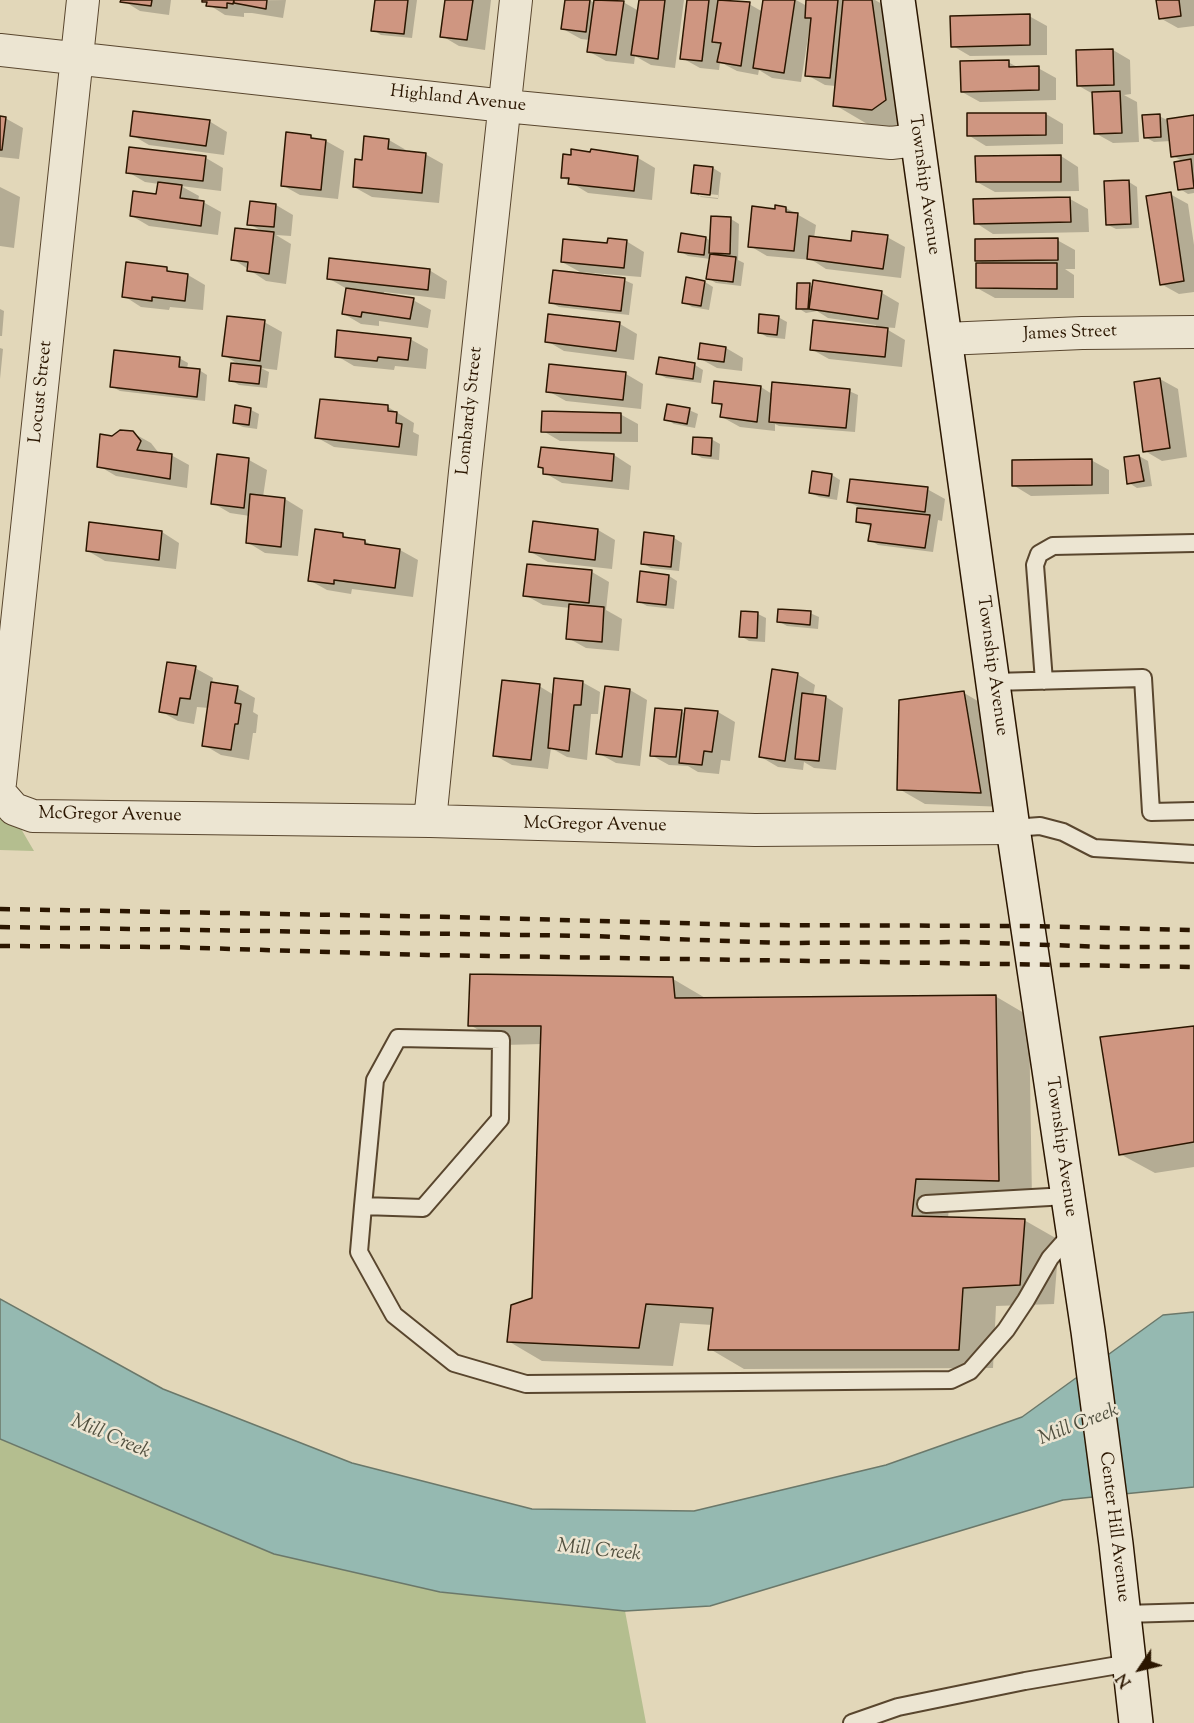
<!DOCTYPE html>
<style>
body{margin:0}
#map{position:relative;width:1194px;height:1723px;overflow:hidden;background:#e2d7b9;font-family:"Sorts Mill Goudy",serif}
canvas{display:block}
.north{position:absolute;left:1110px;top:1639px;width:60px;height:60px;-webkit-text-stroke:4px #ece5d2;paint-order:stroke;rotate:235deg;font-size:16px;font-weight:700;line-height:24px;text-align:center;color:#2b1600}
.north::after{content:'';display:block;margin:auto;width:21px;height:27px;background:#2b1600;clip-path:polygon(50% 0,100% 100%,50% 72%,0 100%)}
</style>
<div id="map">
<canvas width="1194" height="1723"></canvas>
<div class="north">N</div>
</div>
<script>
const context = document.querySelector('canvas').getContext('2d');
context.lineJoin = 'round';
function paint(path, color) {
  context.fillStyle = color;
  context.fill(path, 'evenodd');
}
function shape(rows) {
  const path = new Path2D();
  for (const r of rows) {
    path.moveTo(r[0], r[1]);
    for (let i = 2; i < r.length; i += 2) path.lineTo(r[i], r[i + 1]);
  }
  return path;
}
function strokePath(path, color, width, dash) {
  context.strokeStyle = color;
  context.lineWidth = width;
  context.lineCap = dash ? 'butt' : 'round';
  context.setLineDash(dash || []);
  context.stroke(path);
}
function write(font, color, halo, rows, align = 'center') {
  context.font = font + ' "Sorts Mill Goudy",serif';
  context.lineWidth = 5;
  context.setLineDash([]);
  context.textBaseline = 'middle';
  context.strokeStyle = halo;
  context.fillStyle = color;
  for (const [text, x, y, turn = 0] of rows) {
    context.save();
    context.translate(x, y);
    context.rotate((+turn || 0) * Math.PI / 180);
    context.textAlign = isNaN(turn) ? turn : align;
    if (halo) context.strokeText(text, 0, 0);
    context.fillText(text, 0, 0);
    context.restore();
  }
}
paint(shape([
 [0,793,34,851,0,850],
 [0,1439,274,1554,440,1592,625,1611,646,1723,0,1723]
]), '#b4be8f');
const water = shape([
 [0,1299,163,1389,352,1463,532,1509,694,1511,886,1465,1022,1417,1163,1315,1194,1312,1194,1487,1063,1500,710,1606,625,1611,440,1592,274,1554,0,1439,0,1299]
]);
paint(water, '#95b9b1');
strokePath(water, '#6b786a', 1.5);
paint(shape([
 [122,0,171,0,169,15,140,11],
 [286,0,283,18,252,13,244,13,244,17,225,15,203,1],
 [376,0,417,0,412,38,381,35,373,30],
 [446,0,491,0,485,50,459,46,442,36],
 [566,0,589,0,595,3,595,0,623,2,639,11,640,0,684,0,675,68,651,65,635,56,634,64,606,61,588,51,590,40,581,39,563,29],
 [689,0,727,0,749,4,763,12,765,0,796,0,807,6,808,0,875,0,906,18,907,129,869,125,835,105,836,86,825,85,807,75,812,31,809,31,801,82,772,78,759,70,758,75,737,71,720,62,719,70,700,68,682,58],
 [1158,0,1194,0,1194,26,1178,28,1160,18],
 [1029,16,1047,26,1047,55,970,56,953,46],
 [1113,50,1130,60,1131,94,1124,95,1137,102,1139,142,1113,143,1095,133,1093,94,1079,86],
 [1008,62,1019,68,1038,68,1056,78,1056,100,980,102,962,92],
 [1046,114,1063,124,1063,144,986,146,968,135],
 [1159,116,1167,120,1194,117,1194,193,1188,194,1180,189,1184,162,1173,156,1171,141,1154,142,1145,137],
 [0,117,5,118,23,128,19,159,0,157],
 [209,121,227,132,224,155,149,145,132,135],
 [310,136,318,140,326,141,344,151,338,199,300,195,282,185],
 [389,140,406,150,406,152,425,154,443,164,439,203,372,197,354,187,363,161],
 [1061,156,1078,167,1079,191,995,192,977,182],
 [206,158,223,168,221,191,181,186,199,196,198,201,203,202,221,212,218,235,149,226,132,216,158,195,159,184,145,182,128,172],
 [638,158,655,168,652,200,588,193,562,177],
 [695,167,713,168,721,173,718,199,701,197,692,192],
 [699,193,718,195,718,198,699,196],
 [1129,182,1137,187,1139,228,1116,229,1108,225],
 [0,187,20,197,14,248,0,246],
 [1170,194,1188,204,1194,245,1194,292,1179,294,1161,284],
 [1070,199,1088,209,1089,232,993,234,976,223,975,201],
 [276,205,293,215,291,236,276,235,291,244,286,284,266,281,233,259,264,232,249,224],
 [786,208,816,225,814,238,852,243,887,237,905,247,901,278,826,269,812,260,767,256,750,246,776,210],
 [712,218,731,219,739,224,738,260,744,263,741,286,716,283,708,278,710,259,688,256,680,251,683,234,706,238,711,241],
 [1057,240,1075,250,1075,269,1065,269,1074,275,1074,298,995,298,977,288,984,264,977,260],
 [626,241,644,252,641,277,580,272,562,262,609,245],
 [166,269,175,274,188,275,205,285,203,310,170,307,169,310,141,307,124,296],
 [429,270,447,281,445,299,384,292,384,295,413,300,431,310,428,328,379,321,379,326,361,324,344,314,347,289,328,278],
 [624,280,633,284,629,315,559,307,550,302],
 [705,282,713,287,709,310,692,307,683,302],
 [809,285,814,287,882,293,899,303,895,328,883,327,905,340,902,367,829,359,811,349,875,328,876,325,828,318,817,311,806,313,798,308],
 [0,309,4,311,2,336,0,336],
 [778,317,787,322,785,339,767,337,759,332],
 [264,322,282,332,277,370,261,368,269,372,267,388,239,385,231,380,241,366,224,355],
 [620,324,637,334,634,360,564,351,547,341],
 [410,339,428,349,426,369,395,366,394,370,354,366,337,356],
 [0,348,3,349,0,379],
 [726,348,743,358,742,371,717,368,699,358],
 [179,358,188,363,187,369,199,370,207,375,205,401,120,391,111,386],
 [660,359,695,365,703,370,701,383,666,378,657,373],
 [626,374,643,384,641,409,566,401,548,391],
 [1160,379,1178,389,1187,457,1162,461,1145,451],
 [761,387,772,394,849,391,858,395,855,432,779,426,775,424,775,431,740,427,722,417,723,407,714,402],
 [236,407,251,410,259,414,257,429,243,427,234,423],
 [388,407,414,423,413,432,419,435,417,456,334,447,316,437],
 [689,410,698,414,695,428,674,424,666,419],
 [620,414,638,424,638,442,560,441,543,431],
 [133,433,151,443,158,452,157,454,171,455,189,465,187,488,116,476,99,466,112,437],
 [711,439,720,444,719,460,702,458,693,453],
 [614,455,631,466,629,490,562,483,545,473],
 [218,456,249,460,267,470,263,497,285,499,303,510,298,556,265,553,247,542,250,516,230,513,213,503],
 [1139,456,1148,461,1152,486,1137,488,1129,483],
 [1091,460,1109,470,1109,494,1031,496,1013,485],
 [832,475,840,480,837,500,819,497,811,493],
 [927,489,945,499,942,521,938,520,933,552,878,545,870,540,872,527,857,521,864,510,849,502],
 [598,530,615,540,612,569,548,562,531,552],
 [162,532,179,543,176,569,105,561,88,551],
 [646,534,674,538,682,543,679,571,651,568,642,563],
 [342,535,350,539,365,541,374,547,400,550,418,560,413,597,352,589,351,594,327,590,309,580],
 [592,572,609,582,606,610,622,619,619,651,586,648,568,638,570,608,543,605,525,595],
 [641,573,669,576,677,581,674,609,647,606,638,601],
 [810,613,819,617,818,629,787,626,778,621],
 [758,614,766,618,765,642,749,641,741,636],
 [195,668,213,678,212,684,237,688,255,698,253,712,258,715,256,733,253,733,249,760,221,755,204,745,209,708,197,707,194,724,178,721,160,711],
 [797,674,815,685,813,696,826,697,843,708,836,770,814,768,804,762,803,770,778,767,761,757],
 [582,682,600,692,598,714,591,714,587,760,567,757,551,748,548,769,512,765,494,755,539,686,554,695],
 [630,690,647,700,640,766,616,763,598,753],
 [964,693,990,708,1006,807,925,804,899,789],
 [657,710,682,712,686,714,718,712,735,722,730,761,721,760,719,774,698,772,688,766,669,765,651,755],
 [673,979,707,999,995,996,1029,1016,1032,1200,950,1198,948,1218,1024,1220,1059,1240,1054,1304,996,1306,993,1368,744,1369,710,1349,713,1325,680,1323,673,1366,542,1361,508,1341,533,1299,542,1044,504,1045,470,1025],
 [1194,1028,1194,1167,1155,1173,1120,1154]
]), '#0003');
const building = shape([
 [121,0,152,0,151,6,120,2,121,0],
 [202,0,234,0,233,4,227,3,227,8,206,6,207,2,202,2,202,0],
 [234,0,267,0,266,9,234,3,234,0],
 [375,0,408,0,404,34,371,31,375,0],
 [445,0,473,0,467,40,440,37,445,0],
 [565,0,590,0,586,32,561,29,565,0],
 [594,0,624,1,616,55,587,52,594,0],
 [639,0,665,0,658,59,631,55,639,0],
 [687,0,709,0,702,61,680,59,687,0],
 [718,0,750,2,741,66,717,62,721,43,712,42,718,0],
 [763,0,795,0,784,73,753,68,763,0],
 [806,0,838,0,830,78,805,76,811,18,805,18,806,0],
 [843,0,872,0,886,100,872,110,833,106,843,0],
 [1156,0,1179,0,1181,16,1159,19,1156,0],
 [1030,14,1030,45,951,47,950,16,1030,14],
 [1113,49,1114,85,1077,86,1076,50,1113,49],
 [1009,60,1009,67,1039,66,1039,90,961,92,960,61,1009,60],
 [1120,91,1122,133,1094,134,1092,92,1120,91],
 [133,111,210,120,206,146,130,136,133,111],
 [967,113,1046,113,1046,135,967,136,967,113],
 [1160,114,1161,137,1144,138,1142,115,1160,114],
 [1194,115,1194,154,1171,157,1167,119,1194,115],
 [0,116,6,117,2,150,0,150,0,116],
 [286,132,311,135,311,138,326,140,321,190,281,186,286,132],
 [364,136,389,139,388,149,426,153,422,193,353,187,355,159,362,160,364,136],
 [129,147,206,156,203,181,126,173,129,147],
 [571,149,590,152,591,149,638,156,634,191,568,184,569,178,561,178,563,154,571,155,571,149],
 [1061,155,1061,182,976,182,975,156,1061,155],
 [1191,159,1194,188,1178,190,1174,162,1191,159],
 [694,165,713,167,710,195,691,193,694,165],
 [1129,180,1131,224,1106,225,1104,181,1129,180],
 [158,182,182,185,180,198,204,201,201,226,130,216,133,191,156,194,158,182],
 [1171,192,1184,281,1160,285,1146,196,1171,192],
 [1070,197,1071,222,974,224,973,199,1070,197],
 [250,201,276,204,274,227,247,225,250,201],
 [775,205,786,207,786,212,798,213,794,251,748,247,752,206,775,209,775,205],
 [711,216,731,217,730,254,709,253,711,216],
 [235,228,274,232,269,274,247,271,248,262,231,260,235,228],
 [852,231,888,235,883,269,807,259,809,236,851,241,852,231],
 [681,233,706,237,704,255,678,252,681,233],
 [608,238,627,240,624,268,561,262,563,239,607,243,608,238],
 [1058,238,1058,260,975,261,975,239,1058,238],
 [710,254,736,257,733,282,706,279,710,254],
 [329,258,430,269,428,290,327,279,329,258],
 [126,262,167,267,167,271,188,274,185,301,152,297,152,301,122,297,126,262],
 [976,263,1057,263,1057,289,976,288,976,263],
 [553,270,625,278,621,311,549,303,553,270],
 [686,277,705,281,701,306,682,303,686,277],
 [813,280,882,291,878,319,809,309,813,280],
 [797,283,810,283,808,309,796,309,797,283],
 [346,288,414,298,410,319,362,312,361,317,342,314,346,288],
 [548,314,620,322,616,351,545,342,548,314],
 [759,314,779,316,777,335,758,333,759,314],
 [227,316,265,320,260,361,222,356,227,316],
 [813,320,888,328,885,357,810,350,813,320],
 [337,330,411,338,408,360,378,357,377,361,335,357,337,330],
 [700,343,726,347,724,362,698,359,700,343],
 [114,350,180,357,179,367,200,369,197,397,110,387,114,350],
 [659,357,695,363,693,379,656,374,659,357],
 [231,363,261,366,259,384,229,381,231,363],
 [549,364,626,372,623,400,546,392,549,364],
 [1160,378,1170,448,1143,452,1134,382,1160,378],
 [714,381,761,386,757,422,720,417,722,404,712,403,714,381],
 [772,382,850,389,846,428,769,422,772,382],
 [320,399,388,405,388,411,397,412,396,423,402,424,399,447,315,438,320,399],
 [667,404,690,408,687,424,664,420,667,404],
 [235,405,251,408,249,425,233,423,235,405],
 [542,411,621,413,621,433,541,432,542,411],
 [120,430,133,431,141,441,137,450,172,454,170,479,97,467,100,434,112,436,120,430],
 [693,437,712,438,711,456,692,454,693,437],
 [541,447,614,454,612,481,543,474,543,468,538,467,541,447],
 [217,454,249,458,244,508,211,504,217,454],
 [1139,455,1144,481,1127,484,1124,457,1139,455],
 [1092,459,1092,485,1012,486,1012,460,1092,459],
 [812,471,832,474,829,496,809,493,812,471],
 [850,479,928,487,925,512,847,502,850,479],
 [250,494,285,498,281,547,246,543,250,494],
 [857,508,930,515,925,548,868,541,871,524,856,522,857,508],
 [533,521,598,529,595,560,529,552,533,521],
 [89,522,162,531,159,560,86,551,89,522],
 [315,529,343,533,343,537,365,540,365,544,400,549,395,588,334,580,334,584,308,581,315,529],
 [644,532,674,536,671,567,641,564,644,532],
 [527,564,592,570,589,603,523,596,527,564],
 [640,571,669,575,666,605,637,602,640,571],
 [569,604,604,607,602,642,566,639,569,604],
 [778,609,811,611,810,625,777,622,778,609],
 [741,611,758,612,757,638,739,637,741,611],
 [167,662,196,666,190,699,180,698,177,715,159,712,167,662],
 [772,669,798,673,785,761,759,757,772,669],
 [554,678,583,681,581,705,574,705,569,751,548,748,554,678],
 [502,680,540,684,531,760,493,756,502,680],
 [211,682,238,686,235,703,241,704,238,724,235,724,231,750,202,746,211,682],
 [605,686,630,689,622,757,596,754,605,686],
 [964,691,981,793,897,790,899,700,964,691],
 [802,693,826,696,819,761,795,759,802,693],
 [655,708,682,710,676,757,650,756,655,708],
 [685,708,718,711,712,752,704,751,702,765,679,763,685,708],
 [470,974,673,977,675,998,996,995,999,1181,916,1179,912,1216,1025,1219,1020,1285,963,1288,959,1350,708,1350,713,1308,646,1304,639,1348,507,1342,511,1305,532,1298,541,1026,468,1026,470,974],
 [1194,1026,1194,1142,1119,1155,1100,1037,1194,1026]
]);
paint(building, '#cf9681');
strokePath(building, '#2b1600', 1.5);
const lane = shape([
 [1044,681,1035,565,1039,554,1053,546,1194,543],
 [993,682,1143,678,1151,812,1194,811],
 [1013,828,1040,826,1063,832,1094,848,1194,854],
 [926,1204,1067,1196],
 [363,1206,423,1208,500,1119,501,1040,398,1038,375,1080,363,1206,359,1252,394,1315,454,1363,526,1384,951,1380,970,1371,1006,1330,1026,1300,1050,1258,1072,1233],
 [1124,1614,1194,1612],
 [852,1723,898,1707,1025,1681,1130,1663]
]);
const street = shape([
 [0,50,505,106,891,143,916,140],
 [945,339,1082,333,1194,332],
 [0,783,83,0],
 [0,793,14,809,33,816,430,821,755,830,1013,828],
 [430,821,465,472,516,0]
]);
const secondary = shape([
 [898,0,1013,828,1088,1331,1116,1544,1136,1723]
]);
strokePath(lane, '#59462e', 20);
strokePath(street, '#59462e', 34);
strokePath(secondary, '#2b1600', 36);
strokePath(lane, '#ece5d2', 16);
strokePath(street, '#ece5d2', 32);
strokePath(secondary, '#ece5d2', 33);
strokePath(shape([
 [0,909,452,917,751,925,1029,926,1194,930],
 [0,927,592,936,781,943,966,942,1106,947,1194,947],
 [0,946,168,947,428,955,1194,967]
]), '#2b1600', 4.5, [10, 10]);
write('18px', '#2b1600', '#ece5d2', [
 ["Highland Avenue",458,100,6],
 ["Township Avenue",923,185,82],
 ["James Street",1070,334,-2],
 ["Locust Street",42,392,-84],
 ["Lombardy Street",471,411,-84],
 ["Township Avenue",991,666,82],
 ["McGregor Avenue",110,816,1],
 ["McGregor Avenue",595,826,1],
 ["Township Avenue",1060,1147,82],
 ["Center Hill Avenue",1113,1527,83]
]);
write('italic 20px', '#504f3e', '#ece5d2', [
 ["Mill Creek",1079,1426,-21],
 ["Mill Creek",110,1438,23],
 ["Mill Creek",599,1552,6]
]);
</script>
